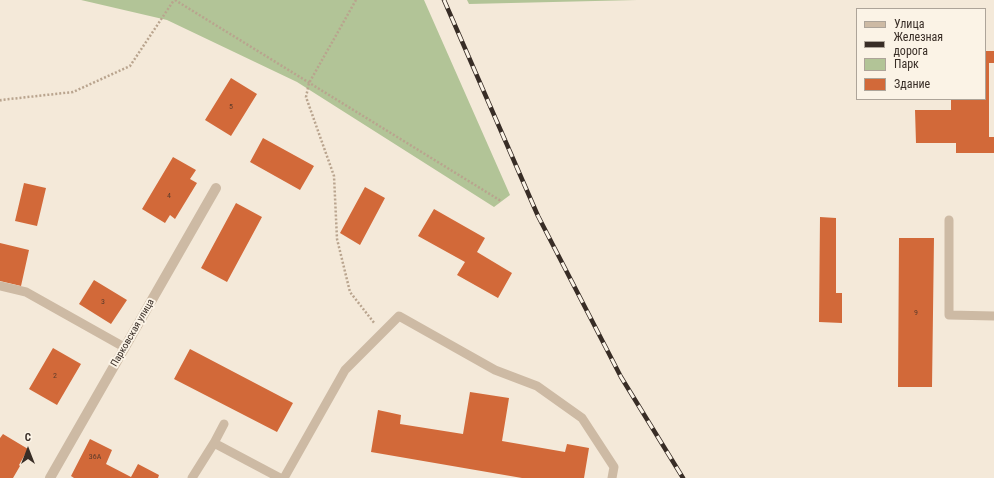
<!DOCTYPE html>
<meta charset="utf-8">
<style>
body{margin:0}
#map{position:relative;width:994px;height:478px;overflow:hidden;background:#f4e9d9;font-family:"Roboto Condensed",sans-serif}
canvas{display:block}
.legend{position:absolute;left:856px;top:8px;width:130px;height:92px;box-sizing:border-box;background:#fbf3e6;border:1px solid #ada499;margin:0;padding:5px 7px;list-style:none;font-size:12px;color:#382d26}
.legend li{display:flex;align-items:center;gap:8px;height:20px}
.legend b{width:20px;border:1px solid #ada499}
.north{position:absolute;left:8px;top:430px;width:40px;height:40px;-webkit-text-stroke:3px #fbf3e6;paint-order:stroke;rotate:0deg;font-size:11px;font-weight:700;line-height:16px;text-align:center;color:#382d26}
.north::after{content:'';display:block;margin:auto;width:14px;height:18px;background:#382d26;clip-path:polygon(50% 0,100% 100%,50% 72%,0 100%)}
</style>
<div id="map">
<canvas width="994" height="478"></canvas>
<ul class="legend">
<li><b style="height:5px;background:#cdbaa4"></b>Улица</li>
<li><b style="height:5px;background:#382d26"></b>Железная дорога</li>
<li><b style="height:11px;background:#b2c497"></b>Парк</li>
<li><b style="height:11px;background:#d26939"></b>Здание</li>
</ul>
<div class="north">С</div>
</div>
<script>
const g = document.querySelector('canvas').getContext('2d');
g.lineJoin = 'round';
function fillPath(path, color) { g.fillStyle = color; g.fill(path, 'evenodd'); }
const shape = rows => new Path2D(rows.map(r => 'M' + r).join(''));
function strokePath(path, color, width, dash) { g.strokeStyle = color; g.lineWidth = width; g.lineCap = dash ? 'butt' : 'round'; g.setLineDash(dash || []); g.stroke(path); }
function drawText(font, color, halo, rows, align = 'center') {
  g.font = font + ' "Roboto Condensed",sans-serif'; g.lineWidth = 4; g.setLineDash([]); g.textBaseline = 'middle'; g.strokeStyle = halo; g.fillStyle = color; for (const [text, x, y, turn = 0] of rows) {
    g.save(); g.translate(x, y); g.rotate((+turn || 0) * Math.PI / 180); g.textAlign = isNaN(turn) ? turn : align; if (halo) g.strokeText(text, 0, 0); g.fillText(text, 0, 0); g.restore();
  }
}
const green = shape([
 [81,0,424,0,510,195,494,207,297,82,167,20],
 [467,0,637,0,469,4]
]);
const building = shape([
 [985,51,994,51,994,63,989,63,989,137,994,137,994,153,956,153,956,143,916,143,915,110,951,110,951,99,985,99],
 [231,78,257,94,231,136,205,120],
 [263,138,314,166,300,190,250,162],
 [173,157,196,170,190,179,197,183,175,219,170,215,165,223,142,209],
 [24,183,46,188,37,226,15,221],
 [365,187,385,198,360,245,340,233],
 [236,203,262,217,227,282,201,268],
 [434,209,485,238,477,252,512,273,498,298,457,275,465,262,418,236],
 [820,217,836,218,836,293,842,293,842,323,819,322],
 [899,238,934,238,932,387,898,387],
 [0,243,29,250,21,286,0,281],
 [94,280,127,300,111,324,79,304],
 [53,348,81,364,57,405,29,389],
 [190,349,293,403,277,432,174,379],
 [470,392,509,398,502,441,565,452,567,444,589,448,584,478,522,478,371,452,378,410,401,415,400,424,463,434],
 [3,434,28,449,19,465,20,466,13,478,0,478,0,438],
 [90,439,112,450,106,464,131,477,138,464,159,475,158,478,74,478,71,476]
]);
const path = shape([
 [175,0,501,201],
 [356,0,309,83,306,97,334,176,337,239,350,292,375,324],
 [0,101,1,100,73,92,130,66,174,0]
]);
const lane = shape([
 [949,220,949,315,994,316],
 [0,286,26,292,124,347],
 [214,443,280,478],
 [192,478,214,443,224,424],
 [284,478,345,370,399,316,495,370,537,386,582,418,614,467,612,478]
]);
const street = shape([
 [50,478,216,188]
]);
const rail = shape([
 [444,0,538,216,621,377,683,478]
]);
const numberNames = [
 ["5",231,107],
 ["4",169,196],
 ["3",103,302],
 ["9",916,313],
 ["2",55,376],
 ["36А",95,457]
];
const streetNames = [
 ["Парковская улица",133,333,-60]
];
fillPath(green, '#b2c497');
fillPath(building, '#d26939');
strokePath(path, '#b9a48e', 2.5, [2, 2]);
strokePath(lane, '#cdbaa4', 9);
strokePath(street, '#cdbaa4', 10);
strokePath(rail, '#382d26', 4.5);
strokePath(rail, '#fbf3e6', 3, [9]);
drawText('8px', '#5e3c2b', null, numberNames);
drawText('10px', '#382d26', '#fbf3e6', streetNames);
</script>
